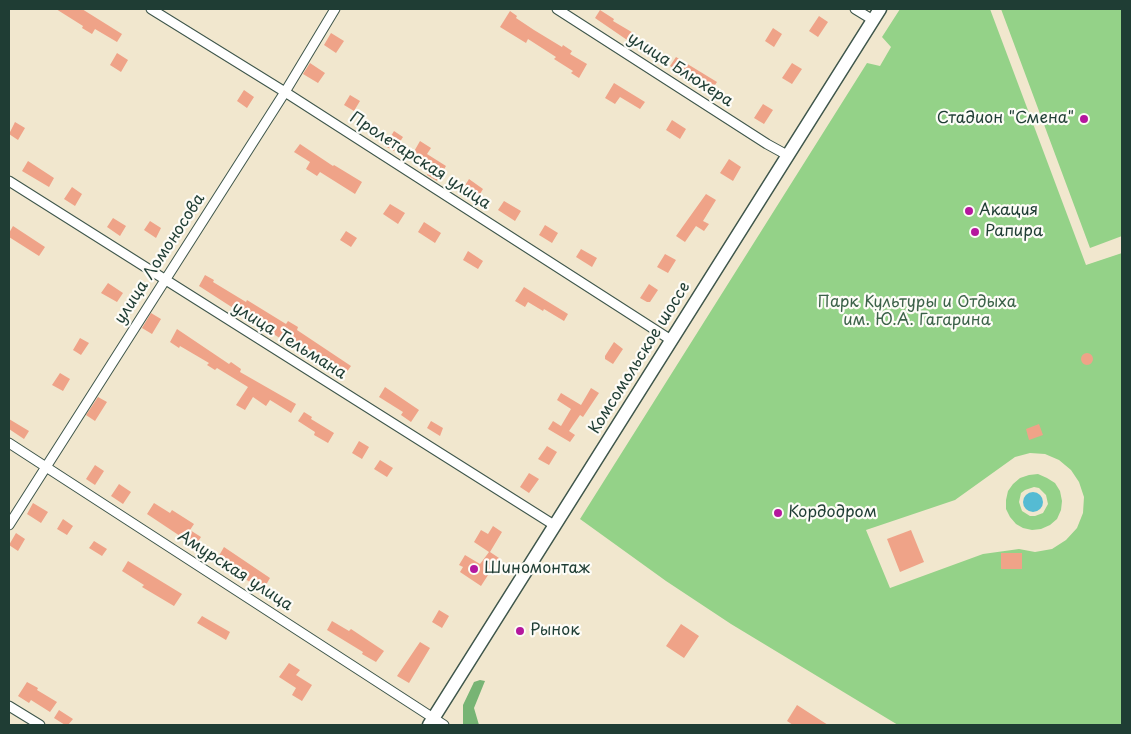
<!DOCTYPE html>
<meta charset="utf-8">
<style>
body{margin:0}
#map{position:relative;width:1131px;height:734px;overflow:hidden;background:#f1e7ce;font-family:"Playpen Sans",sans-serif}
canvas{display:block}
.frame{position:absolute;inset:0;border:10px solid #1f3d34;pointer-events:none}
</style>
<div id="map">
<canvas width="1131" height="734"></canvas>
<div class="frame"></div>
</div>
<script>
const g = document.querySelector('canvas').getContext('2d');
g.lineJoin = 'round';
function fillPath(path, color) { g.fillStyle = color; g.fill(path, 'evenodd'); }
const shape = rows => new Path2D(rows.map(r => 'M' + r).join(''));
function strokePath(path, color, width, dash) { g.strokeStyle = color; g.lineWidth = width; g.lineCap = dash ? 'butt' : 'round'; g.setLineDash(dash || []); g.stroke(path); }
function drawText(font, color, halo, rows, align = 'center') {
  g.font = font + ' "Playpen Sans",sans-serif'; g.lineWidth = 4.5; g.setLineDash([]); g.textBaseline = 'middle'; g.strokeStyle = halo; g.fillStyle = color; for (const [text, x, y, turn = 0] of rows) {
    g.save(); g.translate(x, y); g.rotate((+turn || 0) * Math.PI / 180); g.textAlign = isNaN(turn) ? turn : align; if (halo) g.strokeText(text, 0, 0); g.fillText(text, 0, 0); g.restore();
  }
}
const green = shape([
 [900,9,990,9,1086,265,1122,253,1122,725,898,725,731,624,666,581,580,519,867,63,880,66,891,47,882,37],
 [1030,453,1045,454,1059,460,1071,470,1079,482,1084,497,1083,513,1077,528,1066,540,1052,549,1035,552,1019,549,983,554,890,588,866,530,955,500,1015,457],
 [1001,9,1122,9,1122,236,1090,248],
 [1038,474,1047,478,1055,483,1060,491,1062,501,1061,510,1057,519,1050,525,1041,529,1032,530,1023,528,1016,524,1010,517,1006,509,1006,500,1008,491,1013,484,1020,478,1029,475],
 [1034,487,1039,488,1046,495,1048,504,1043,513,1035,516,1030,516,1022,511,1019,502,1021,493,1025,490]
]);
const forest = shape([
 [480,680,485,681,474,708,479,725,463,725,463,705,474,682]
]);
const water = shape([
 '1023 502a10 10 0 1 1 20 0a10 10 0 1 1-20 0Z'
]);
const building = shape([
 [56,9,82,9,122,34,117,42,95,29,92,34,82,28,83,26],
 [600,10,614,19,613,21,635,34,630,42,595,18],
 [510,11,517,16,516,18,534,30,562,47,563,45,572,51,570,54,587,64,579,78,571,73,573,71,554,59,556,57,528,39,526,43,500,27],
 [819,16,828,22,818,37,809,31],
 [773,28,782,34,774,47,765,41],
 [331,33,344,41,336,53,324,45],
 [117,53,128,60,121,72,110,65],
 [676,57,717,82,711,91,670,66],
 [310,63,325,73,318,83,303,74],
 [792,63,802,69,792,84,782,78],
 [614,83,645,102,640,109,620,97,615,104,605,98],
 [244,90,254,97,247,108,237,101],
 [350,95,360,101,354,111,344,105],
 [763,104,773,110,764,124,754,118],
 [672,120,686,129,680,139,666,130],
 [15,122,25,128,18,140,9,134],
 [394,131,403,137,394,151,385,146],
 [420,141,431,148,427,154,446,166,437,181,427,175,432,167,412,155],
 [300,144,333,166,334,165,362,182,355,194,320,172,317,176,306,169,310,162,294,152],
 [729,159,741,167,733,181,720,173],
 [28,161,54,178,49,187,22,171],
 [469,179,483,189,478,197,464,187],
 [72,187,82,194,75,206,64,199],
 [706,194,716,200,703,221,709,224,704,231,696,226,685,242,676,236],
 [504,201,521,211,515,221,498,210],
 [390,204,405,213,398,224,383,214],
 [113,218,126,226,120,236,107,227],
 [150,221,161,228,156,238,144,230],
 [424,222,441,233,435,243,418,232],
 [545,225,558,233,552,243,539,235],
 [13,226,45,247,39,256,9,237,9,233],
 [346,231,357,238,351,247,340,240],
 [581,249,597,258,592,267,576,257],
 [468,251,483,261,478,269,463,260],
 [665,254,676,260,668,273,657,267],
 [205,275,214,280,213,282,246,302,247,300,286,324,288,321,298,327,297,330,351,366,344,376,325,364,324,365,306,354,306,355,199,286],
 [108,283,123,293,117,302,101,293],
 [649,284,658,290,650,302,647,302,640,298],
 [524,287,568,314,564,321,544,309,543,311,528,302,525,307,515,301],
 [151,313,161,319,152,334,142,328],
 [177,329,229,364,231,362,241,369,240,372,296,404,291,413,270,400,266,406,253,397,245,410,236,405,248,387,217,368,215,370,207,365,209,363,180,346,179,348,170,342],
 [80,338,89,343,81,355,73,350],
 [614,342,623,349,613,364,605,359,605,356],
 '1081 359a6 6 0 1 1 12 0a6 6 0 1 1-12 0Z',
 [60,373,70,379,63,391,52,385],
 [385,387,419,410,411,422,401,415,403,412,379,397],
 [591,388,599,393,583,417,580,415,569,431,575,435,570,442,548,429,553,421,561,426,571,409,557,400,561,393,581,405],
 [98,397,107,402,95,421,86,415],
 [304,412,312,417,311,419,334,433,328,443,314,435,315,432,298,421],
 [9,419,29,431,24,439,9,429],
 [431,421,443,428,440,436,427,428],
 [1039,424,1043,435,1029,440,1026,429],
 [359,441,369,447,362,459,352,453],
 [547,446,557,452,549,465,538,459],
 [380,460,393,468,387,477,374,469],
 [95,465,104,471,95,485,86,479],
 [529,473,539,479,529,493,520,487],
 [119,484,131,492,123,504,111,496],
 [33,503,48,512,41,523,27,514],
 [154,503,170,513,172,510,194,524,190,530,201,537,195,546,147,514],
 [63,519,73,526,67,535,57,529],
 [493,526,502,532,490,552,499,558,481,586,460,572,463,567,459,565,465,555,480,564,489,552,474,542,481,530,488,534],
 [911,530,924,562,900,572,887,539],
 [16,533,25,539,18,551,9,545],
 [94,541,107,549,102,556,89,548],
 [224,547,270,578,263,590,232,571,233,569,217,559],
 [1001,553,1022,553,1022,569,1001,569],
 [128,561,182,594,174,606,142,587,144,585,122,571],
 [439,610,449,616,442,628,432,622],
 [202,616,230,632,226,640,197,623],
 [332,621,349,631,351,629,384,651,376,662,362,654,363,652,327,630],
 [681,624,699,636,684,658,666,646],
 [420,642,430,648,409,683,397,676],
 [289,663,300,670,296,675,312,685,302,701,292,695,296,688,279,677],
 [27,682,38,688,37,690,57,702,50,712,31,700,29,703,18,696],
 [797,705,828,725,793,725,787,721],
 [59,710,73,719,68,725,65,725,54,718]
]);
const minor = shape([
 [151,9,285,92,671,340],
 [557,9,767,144,787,155],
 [855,9,873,20],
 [9,181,554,525],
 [9,443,444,725],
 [9,525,285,92,335,9],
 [9,706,40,725]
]);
const secondary = shape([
 [429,725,880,9]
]);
const markers = [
 [1084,119,5,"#b5179e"],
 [969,211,5,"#b5179e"],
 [975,232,5,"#b5179e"],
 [778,513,5,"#b5179e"],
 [474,569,5,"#b5179e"],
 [520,631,5,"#b5179e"]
];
const streetNames = [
 ["улица Блюхера",680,70,33],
 ["Пролетарская улица",420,161,33],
 ["улица Ломоносова",160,259,-57],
 ["улица Тельмана",289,341,32],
 ["Комсомольское шоссе",640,358,-58],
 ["Амурская улица",235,571,33]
];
const poiNames = [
 ["Стадион \"Смена\"",1074,119,"right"],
 ["Акация",979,211],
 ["Рапира",985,232],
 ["Кордодром",788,513],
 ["Шиномонтаж",484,569],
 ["Рынок",530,631]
];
const parkNames = [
 ["Парк Культуры и Отдыха",917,303],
 ["им. Ю.А. Гагарина",917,321]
];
fillPath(green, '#94d288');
fillPath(forest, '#77b474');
fillPath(water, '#55bbd3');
fillPath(building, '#efa388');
strokePath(minor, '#3e564b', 11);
strokePath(secondary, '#3e564b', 15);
strokePath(minor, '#fff', 9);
strokePath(secondary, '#fff', 12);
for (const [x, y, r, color] of markers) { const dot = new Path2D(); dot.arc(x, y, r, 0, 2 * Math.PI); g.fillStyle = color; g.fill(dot); strokePath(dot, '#fdfcf7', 2); }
drawText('16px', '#1f3d34', '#fdfcf7', streetNames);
drawText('16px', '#1f3d34', '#fdfcf7', poiNames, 'left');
drawText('16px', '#3c6249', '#fdfcf7', parkNames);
</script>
